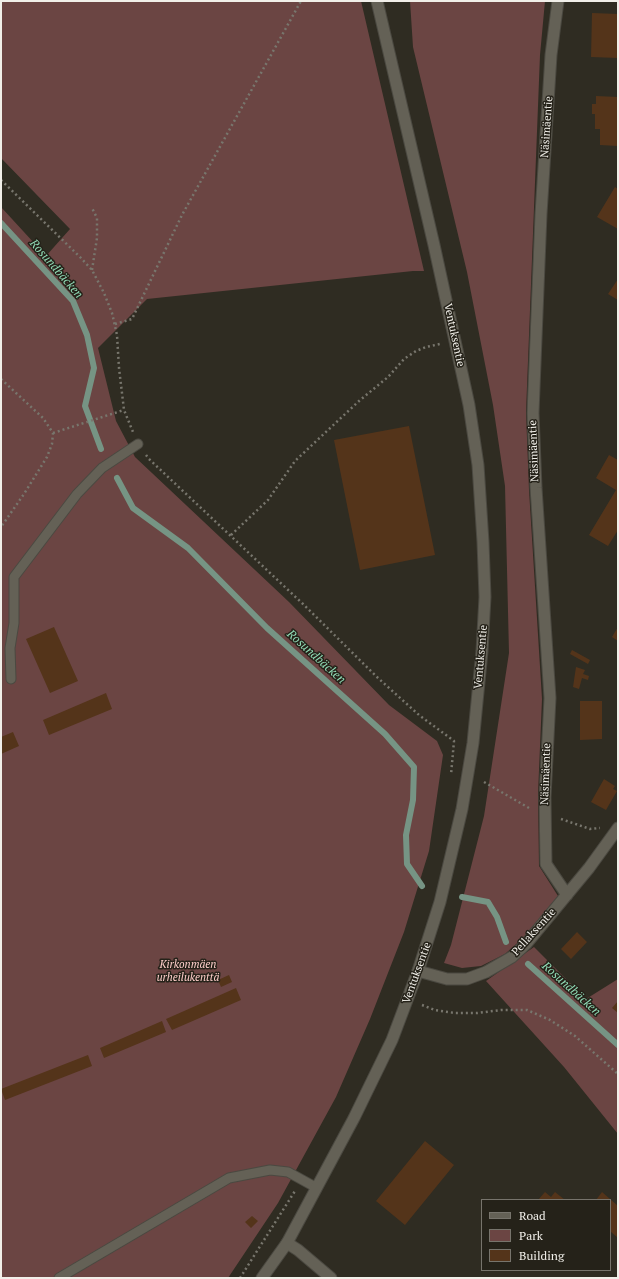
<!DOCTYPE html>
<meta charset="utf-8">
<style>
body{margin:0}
#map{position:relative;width:619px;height:1279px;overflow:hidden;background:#2f2c22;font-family:"PT Serif",serif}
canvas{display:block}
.frame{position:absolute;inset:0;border:2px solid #f1efe9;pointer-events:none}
.legend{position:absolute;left:481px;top:1199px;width:130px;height:72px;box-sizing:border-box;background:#252219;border:1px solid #77746c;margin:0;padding:5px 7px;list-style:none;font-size:12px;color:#f1efe9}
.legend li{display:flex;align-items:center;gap:8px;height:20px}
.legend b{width:20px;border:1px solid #77746c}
</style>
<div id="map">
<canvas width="619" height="1279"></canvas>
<div class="frame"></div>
<ul class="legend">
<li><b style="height:5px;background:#646156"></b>Road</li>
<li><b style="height:11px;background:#6b4543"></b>Park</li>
<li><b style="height:11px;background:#54341a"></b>Building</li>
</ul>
</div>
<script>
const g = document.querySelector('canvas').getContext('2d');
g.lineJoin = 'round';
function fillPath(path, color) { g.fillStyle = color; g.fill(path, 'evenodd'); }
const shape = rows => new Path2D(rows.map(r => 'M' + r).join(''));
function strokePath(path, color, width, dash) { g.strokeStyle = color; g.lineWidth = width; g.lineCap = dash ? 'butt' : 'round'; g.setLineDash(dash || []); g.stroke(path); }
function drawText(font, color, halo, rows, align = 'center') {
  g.font = font + ' "PT Serif",serif'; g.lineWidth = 3; g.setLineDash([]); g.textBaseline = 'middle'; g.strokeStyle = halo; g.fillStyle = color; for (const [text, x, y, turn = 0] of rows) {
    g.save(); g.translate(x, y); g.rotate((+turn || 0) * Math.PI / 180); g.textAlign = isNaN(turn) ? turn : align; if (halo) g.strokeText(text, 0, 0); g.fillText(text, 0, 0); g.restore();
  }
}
const green = shape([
 [1,1,361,1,424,271,413,271,147,299,98,348,116,421,135,457,289,602,389,705,437,741,443,755,429,851,404,932,370,1019,336,1097,278,1203,228,1278,1,1278,1,207,46,256,70,229,1,158],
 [410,1,545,1,540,55,526,412,529,490,542,699,538,794,539,866,558,896,523,938,505,954,481,966,462,968,444,963,451,945,484,816,509,653,505,486,493,405,467,272,413,47],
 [534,947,586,999,618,979,618,1134,564,1067,486,981]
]);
const stream = shape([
 [1,223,73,301,87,335,94,368,85,406,101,449],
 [117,478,133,508,188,548,267,628,385,734,414,767,413,800,406,835,407,864,422,886],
 [462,897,488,902,497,917,506,942],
 [528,964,618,1045]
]);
const building = shape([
 [592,13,618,14,618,58,591,57],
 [596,96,618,97,618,146,600,145,600,129,595,129,595,114,592,114,592,104,596,104],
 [615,187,618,189,618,229,597,217],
 [618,279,618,300,608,294],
 [409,426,435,555,360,570,334,440],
 [609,455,618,460,618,530,608,546,589,535,616,490,596,478],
 [54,627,78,681,50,693,26,639],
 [618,627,618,641,612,637],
 [572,650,590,660,588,664,570,654],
 [576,667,585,670,583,674,589,676,588,680,582,678,579,689,573,687],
 [106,693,112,709,49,735,43,720],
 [580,701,602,701,602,739,580,740],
 [13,732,19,746,1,754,1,737],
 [604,779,615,786,613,789,617,791,606,810,591,802],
 [577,932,587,942,571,959,561,949],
 [229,975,232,982,221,987,218,980],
 [236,988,241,1000,172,1030,166,1019],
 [618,1001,618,1013,612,1008],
 [162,1021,166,1032,104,1058,100,1048],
 [88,1055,92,1066,5,1100,1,1089],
 [425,1141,454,1165,405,1225,376,1201],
 [545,1192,551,1197,555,1192,565,1200,538,1200],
 [602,1192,618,1206,618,1238,610,1231,610,1200,596,1200],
 [252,1216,258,1221,251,1228,245,1222]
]);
const path = shape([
 [1,180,80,257,92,270,104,293,112,313,117,335,119,368,124,410,133,432],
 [92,270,97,238,97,218,92,208],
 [115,324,132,319,182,215,301,1],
 [1,379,43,418,53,433,52,444,47,457,24,494,1,527],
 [53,433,124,410],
 [146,455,149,459,303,604,378,678,419,715,454,741,451,775],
 [231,535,268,500,295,461,359,401,388,377,404,359,416,351,426,347,440,344],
 [484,782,529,808],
 [561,819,590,829,600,828],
 [422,1005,435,1010,455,1013,477,1013,501,1010,527,1010,550,1020,575,1036,618,1074],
 [240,1278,295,1191]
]);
const service = shape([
 [11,679,10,648,14,623,14,577,77,494,102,468,138,444],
 [59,1278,229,1178,270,1170,288,1172,317,1188]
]);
const minor = shape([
 [558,1,551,55,541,214,533,413,536,488,550,698,545,797,546,864,567,895],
 [418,971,447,979,467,979,486,972,512,957,526,944,589,868,618,828],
 [287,1243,298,1250,331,1278]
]);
const secondary = shape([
 [262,1278,287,1243,354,1118,392,1040,418,971,440,902,462,809,473,743,482,651,485,597,483,542,478,465,469,405,434,245,377,1]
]);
const streetNames = [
 ["Näsimäentie",547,127,-86],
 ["Ventuksentie",454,335,78],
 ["Näsimäentie",534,451,-92],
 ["Ventuksentie",481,657,-85],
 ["Näsimäentie",546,774,-88],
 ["Pellaksentie",534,932,-48],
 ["Ventuksentie",417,973,-70]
];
const parkNames = [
 ["Kirkonmäen",188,965],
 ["urheilukenttä",188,978]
];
const waterNames = [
 ["Rosundbäcken",56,269,49],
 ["Rosundbäcken",316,657,42],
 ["Rosundbäcken",571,989,42]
];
fillPath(green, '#6b4543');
strokePath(stream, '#769484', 6);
fillPath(building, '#54341a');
strokePath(service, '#4b4941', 11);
strokePath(minor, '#4b4941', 13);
strokePath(secondary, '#4b4941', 13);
strokePath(path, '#78766d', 2.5, [2, 3]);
strokePath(service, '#646156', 9);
strokePath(minor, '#646156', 11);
strokePath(secondary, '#646156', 11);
drawText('11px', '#f1efe9', '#252219', streetNames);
drawText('italic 11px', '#fececa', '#252219', parkNames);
drawText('italic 12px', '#91dbb6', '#252219', waterNames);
</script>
